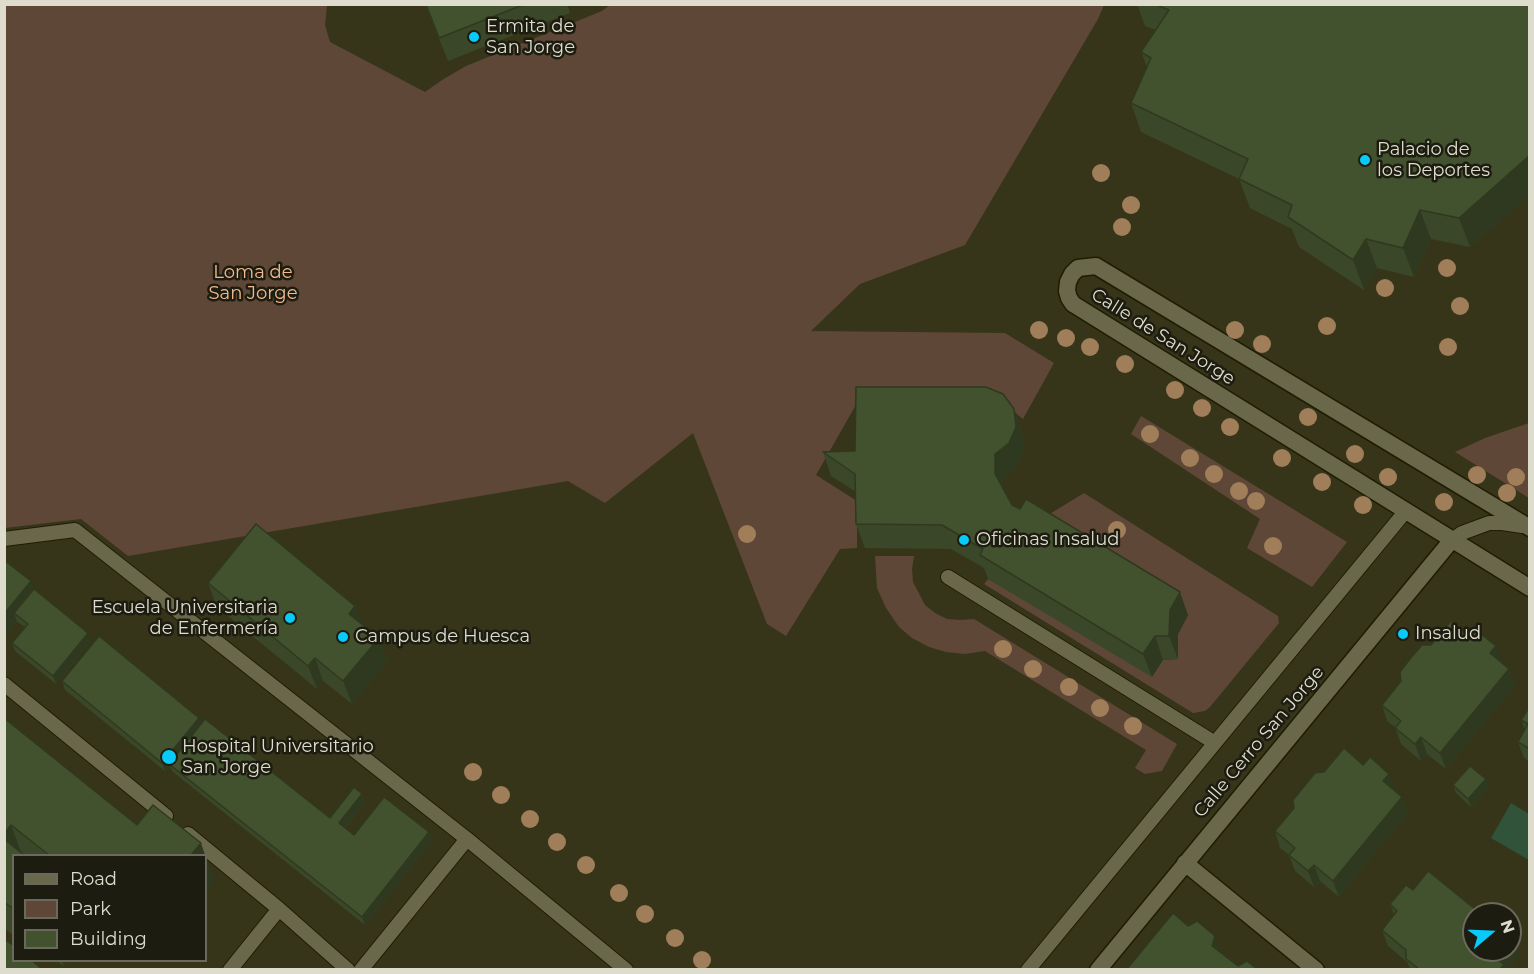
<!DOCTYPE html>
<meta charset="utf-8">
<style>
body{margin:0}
#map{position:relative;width:1534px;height:974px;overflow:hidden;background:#373519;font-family:Montserrat,sans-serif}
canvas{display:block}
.frame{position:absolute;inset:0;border:6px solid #deddcd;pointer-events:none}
.legend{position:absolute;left:12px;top:854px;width:195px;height:108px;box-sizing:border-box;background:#1d1c10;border:2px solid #6a695c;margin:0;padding:8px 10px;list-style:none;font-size:18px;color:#deddcd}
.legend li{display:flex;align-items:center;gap:12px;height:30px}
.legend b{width:30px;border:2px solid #6a695c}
.north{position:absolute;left:1462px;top:902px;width:60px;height:60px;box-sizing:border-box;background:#1d1c10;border:2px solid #6a695c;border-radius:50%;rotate:71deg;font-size:16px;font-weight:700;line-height:24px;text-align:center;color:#deddcd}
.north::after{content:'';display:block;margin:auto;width:21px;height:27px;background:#08cbfa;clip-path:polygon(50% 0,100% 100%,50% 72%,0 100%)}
</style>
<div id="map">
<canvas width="1534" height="974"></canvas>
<div class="frame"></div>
<ul class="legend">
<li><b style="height:8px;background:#6a684b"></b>Road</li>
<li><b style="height:16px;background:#5e4737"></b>Park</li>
<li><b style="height:16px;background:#43522e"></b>Building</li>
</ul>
<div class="north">N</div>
</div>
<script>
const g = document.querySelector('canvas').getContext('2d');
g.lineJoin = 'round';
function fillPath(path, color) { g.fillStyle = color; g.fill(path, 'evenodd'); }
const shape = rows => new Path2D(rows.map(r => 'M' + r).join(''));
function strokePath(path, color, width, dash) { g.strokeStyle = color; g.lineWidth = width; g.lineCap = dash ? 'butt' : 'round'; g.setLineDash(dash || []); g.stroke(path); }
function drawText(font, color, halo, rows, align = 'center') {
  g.font = font + ' Montserrat,sans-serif'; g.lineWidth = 5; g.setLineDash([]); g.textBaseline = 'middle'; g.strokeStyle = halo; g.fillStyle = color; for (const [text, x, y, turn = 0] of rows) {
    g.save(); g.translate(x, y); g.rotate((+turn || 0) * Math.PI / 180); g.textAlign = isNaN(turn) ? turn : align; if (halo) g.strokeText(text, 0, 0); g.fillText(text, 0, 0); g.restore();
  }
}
const green = shape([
 [4,5,327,5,325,25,330,42,425,92,442,80,466,66,602,11,610,5,1104,5,1098,19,965,245,860,284,811,331,1005,333,1054,363,1023,419,1008,407,857,403,816,475,857,501,857,548,840,549,786,636,767,624,693,433,605,503,568,481,128,556,81,519,5,528],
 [1141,416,1347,542,1312,587,1247,548,1260,519,1131,434],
 [1529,423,1529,498,1455,452,1485,438],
 [1084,493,1278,616,1279,623,1210,707,1205,711,1193,713,984,584,988,579,1163,660,1177,659,1178,634,1188,615,1035,523],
 [875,556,914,556,912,569,913,582,925,605,935,613,947,619,960,620,974,619,1177,744,1162,771,1145,774,1135,768,1146,750,985,651,965,654,946,652,929,647,912,638,899,627,886,608,877,588]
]);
const water = shape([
 [1511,803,1529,814,1529,860,1491,838]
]);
const service = shape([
 [4,539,75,530,467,839],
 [1451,541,1462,533,1489,523,1502,523,1522,526],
 [948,577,1215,743],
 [4,684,166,816],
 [188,834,279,909,230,970],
 [279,909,348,970],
 [361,970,467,839,626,970],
 [1028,970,1405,512]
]);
const minor = shape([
 [1530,528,1096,266,1078,268,1072,274,1068,282,1067,291,1069,298,1073,304,1530,588],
 [1185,863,1316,970],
 [1098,970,1451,541]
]);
const trees = [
 [1101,173],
 [1131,205],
 [1122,227],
 [1447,268],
 [1385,288],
 [1460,306],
 [1327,326],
 [1039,330],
 [1235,330],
 [1066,338],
 [1262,344],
 [1090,347],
 [1448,347],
 [1125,364],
 [1175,390],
 [1202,408],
 [1308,417],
 [1230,427],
 [1150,434],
 [1355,454],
 [1190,458],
 [1282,458],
 [1214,474],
 [1477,475],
 [1388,477],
 [1516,477],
 [1322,482],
 [1239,491],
 [1507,493],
 [1256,501],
 [1444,502],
 [1363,505],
 [1117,530],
 [747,534],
 [1273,546],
 [1003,649],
 [1033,669],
 [1069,687],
 [1100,708],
 [1133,726],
 [473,772],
 [501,795],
 [530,819],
 [557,842],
 [586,865],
 [619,893],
 [645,914],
 [675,938],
 [702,960]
];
const wall = shape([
 [425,4,567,4,570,13,448,61],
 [1137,4,1530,4,1530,194,1470,247,1431,239,1414,277,1377,268,1364,290,1299,247,1292,229,1250,208,1239,179,1141,132,1131,103,1147,67,1141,52,1156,30,1145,26],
 [1014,409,1022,432,1024,450,1017,467,1003,478,1003,489,1012,505,1188,615,1178,634,1178,659,1163,660,1152,677,988,579,984,568,951,549,865,548,856,524,856,492,831,476,823,452,855,451],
 [4,560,34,589,91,641,56,684,15,651,12,643,25,627,17,622,4,638],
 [208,583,355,606,362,624,379,638,387,661,352,704,323,681,317,689,217,607],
 [1431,645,1502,662,1501,663,1509,669,1515,686,1446,769,1427,754,1421,761,1401,744,1395,727,1387,721,1382,705],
 [62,681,201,724,330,818,362,794,365,802,345,828,354,835,429,832,432,841,365,925,173,772,170,766,165,771,65,690],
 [1530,706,1530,762,1524,758,1518,742,1525,730,1521,720],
 [4,718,137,825,205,855,14,855,14,936,4,928],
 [1363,765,1395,790,1408,813,1339,897,1320,881,1314,887,1295,871,1289,855,1280,848,1275,831,1324,772],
 [1453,785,1489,788,1471,807,1456,793],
 [1413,890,1519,956,1508,969,1410,969,1407,962,1388,946,1382,930,1394,915,1390,904],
 [55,960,68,960,64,966]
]);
const shadedWall = shape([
 [1530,155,1530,194,1470,247,1459,218],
 [1420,210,1431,239,1414,277,1403,248],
 [1366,239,1377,268,1364,290,1353,260],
 [1014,409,1022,432,1024,450,1017,467,1003,478,1003,497,995,474,995,454],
 [31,581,37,597,14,613,17,622,4,638,4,614],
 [1180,592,1188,615,1178,634,1178,659,1169,636,1170,610],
 [355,606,364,629,349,614],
 [88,633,91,641,56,684,53,676],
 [1155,636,1163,660,1152,677,1143,654],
 [379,638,387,661,352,704,343,681],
 [1496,646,1502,662,1496,670,1490,653],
 [315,658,323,681,317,689,308,666],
 [1509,669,1515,686,1446,769,1440,753],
 [199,718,202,727,169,764,170,766,165,771,162,763],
 [1421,737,1427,754,1421,761,1415,744],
 [1389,774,1395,790,1389,797,1383,781],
 [1486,779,1489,788,1471,807,1468,799],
 [362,794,365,802,342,831,339,823],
 [1402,797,1408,813,1339,897,1333,881],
 [11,825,22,855,4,844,4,834],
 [429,832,432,841,365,925,362,917],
 [201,843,205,855,191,855],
 [206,857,214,881,206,892],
 [1314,865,1320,881,1314,887,1308,871],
 [1215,936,1223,959,1212,946],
 [1513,940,1519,956,1508,969,1500,969,1497,959,1505,950,1510,950,1510,944],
 [62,960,68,960,64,966]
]);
const building = shape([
 [426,4,525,4,439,38,426,4],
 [1154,4,1530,4,1530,155,1459,218,1420,210,1403,248,1366,239,1353,260,1288,217,1292,205,1239,179,1248,159,1131,103,1151,58,1141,52,1169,10,1154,4],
 [856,387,986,387,1003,394,1014,409,1016,427,1009,443,995,454,995,474,1012,505,1020,509,1026,499,1180,592,1170,610,1169,636,1155,636,1143,654,980,555,983,549,942,525,856,524,855,474,823,452,855,451,856,387],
 [256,524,355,606,349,614,379,638,343,681,315,658,308,666,208,583,256,524],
 [4,560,31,581,4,614,4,560],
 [34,589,88,633,53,676,12,643,28,624,14,613,34,589],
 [1451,621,1471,637,1476,630,1496,646,1490,653,1509,669,1440,753,1421,737,1415,744,1395,728,1401,721,1382,705,1401,681,1400,672,1410,659,1422,645,1431,645,1451,621],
 [99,636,199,718,162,763,62,681,99,636],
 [1530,706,1530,749,1518,742,1528,724,1521,720,1530,706],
 [4,718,137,825,153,805,201,843,191,855,49,855,11,825,4,834,4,718],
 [205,719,330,818,354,787,362,794,339,823,354,835,384,797,429,832,362,917,169,764,205,719],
 [1344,748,1363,765,1370,757,1389,774,1383,781,1402,797,1333,881,1314,865,1308,871,1289,855,1295,848,1275,831,1294,808,1293,800,1315,773,1324,772,1344,748],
 [1470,766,1486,779,1468,799,1453,785,1470,766],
 [4,839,24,855,14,855,14,909,4,902,4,839],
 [1428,871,1481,914,1474,914,1474,950,1505,950,1497,959,1504,965,1500,969,1419,969,1406,959,1406,950,1382,930,1397,911,1390,904,1406,885,1413,890,1428,871],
 [1173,913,1188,926,1197,921,1215,936,1212,946,1238,966,1247,961,1257,969,1127,969,1173,913],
 [4,939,14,946,14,960,31,960,42,969,4,969,4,939]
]);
const markers = [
 [474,37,6,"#08cbfa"],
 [1365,160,6,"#08cbfa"],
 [964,540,6,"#08cbfa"],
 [290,618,6,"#08cbfa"],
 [1403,634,6,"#08cbfa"],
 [343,637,6,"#08cbfa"],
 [169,757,8,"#08cbfa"]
];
const poiNames = [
 ["Ermita de",486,27],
 ["San Jorge",486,48],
 ["Palacio de",1377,150],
 ["los Deportes",1377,171],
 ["Oficinas Insalud",976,540],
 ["Escuela Universitaria",278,608,"right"],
 ["de Enfermería",278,629,"right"],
 ["Insalud",1415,634],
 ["Campus de Huesca",355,637],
 ["Hospital Universitario",182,747],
 ["San Jorge",182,768]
];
const parkNames = [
 ["Loma de",253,273],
 ["San Jorge",253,294]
];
const streetNames = [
 ["Calle de San Jorge",1163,337,32],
 ["Calle Cerro San Jorge",1259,742,-50]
];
fillPath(green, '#5e4737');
fillPath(water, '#30533a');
strokePath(service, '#1f1c02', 16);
strokePath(minor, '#1f1c02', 19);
strokePath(service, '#6a684b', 14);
strokePath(minor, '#6a684b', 16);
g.fillStyle = '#9f7e59';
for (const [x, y] of trees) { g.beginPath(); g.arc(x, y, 9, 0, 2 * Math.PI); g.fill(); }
fillPath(wall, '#3a4728');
fillPath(shadedWall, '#2f3920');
fillPath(building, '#43522e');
strokePath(building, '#2f3920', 1.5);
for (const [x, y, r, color] of markers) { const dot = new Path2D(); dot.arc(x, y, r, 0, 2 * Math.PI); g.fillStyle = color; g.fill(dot); strokePath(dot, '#1d1c10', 2); }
drawText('18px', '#deddcd', '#1d1c10', poiNames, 'left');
drawText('18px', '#f4b98e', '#1d1c10', parkNames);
drawText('18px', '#deddcd', '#1d1c10', streetNames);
</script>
